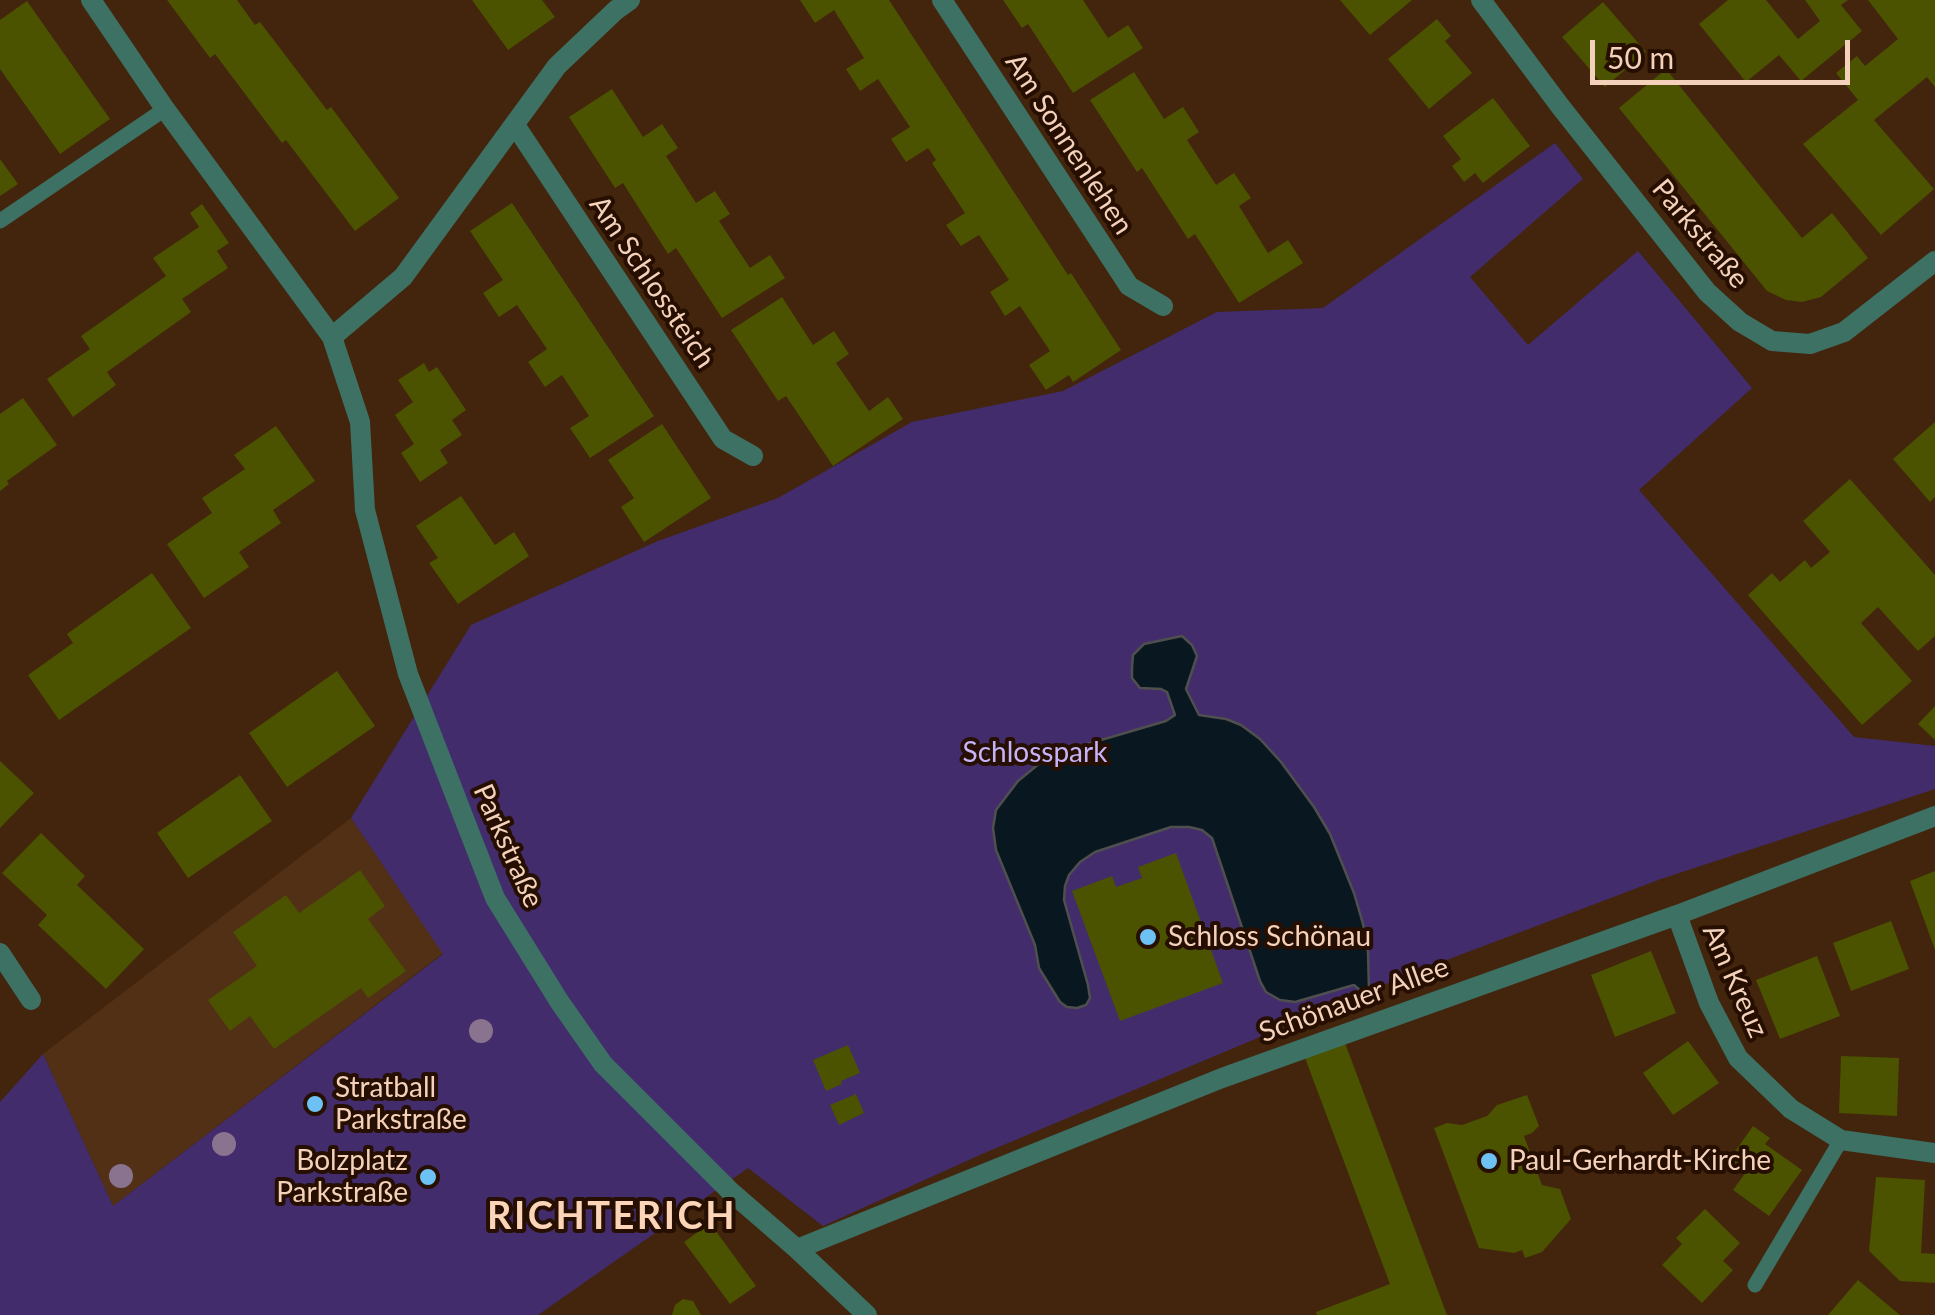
<!DOCTYPE html>
<meta charset="utf-8">
<style>
body{margin:0}
#map{position:relative;width:1935px;height:1315px;overflow:hidden;background:#43250d;font-family:Lato,sans-serif}
canvas{display:block}
.scale{position:absolute;left:1590px;top:40px;width:260px;height:45px;box-sizing:border-box;border:5px solid #f3d1bb;border-top:0;padding-left:12px;font-size:30px;line-height:35px;white-space:nowrap;color:#f3d1bb;-webkit-text-stroke:8px #260f00;paint-order:stroke}
</style>
<div id="map">
<canvas width="1935" height="1315"></canvas>
<div class="scale">50 m</div>
</div>
<script>
const g = document.querySelector('canvas').getContext('2d');
g.lineJoin = 'round';
function fillPath(path, color) { g.fillStyle = color; g.fill(path, 'evenodd'); }
const shape = rows => new Path2D(rows.map(r => 'M' + r).join(''));
function strokePath(path, color, width, dash) { g.strokeStyle = color; g.lineWidth = width; g.lineCap = dash ? 'butt' : 'round'; g.setLineDash(dash || []); g.stroke(path); }
function drawText(font, color, halo, rows, align = 'center') {
  g.font = font + ' Lato,sans-serif'; g.lineWidth = 8; g.setLineDash([]); g.textBaseline = 'middle'; g.strokeStyle = halo; g.fillStyle = color; for (const [text, x, y, turn = 0] of rows) {
    g.save(); g.translate(x, y); g.rotate((+turn || 0) * Math.PI / 180); g.textAlign = isNaN(turn) ? turn : align; if (halo) g.strokeText(text, 0, 0); g.fillText(text, 0, 0); g.restore();
  }
}
const built = shape([
 [351,818,443,953,113,1206,43,1054]
]);
const green = shape([
 [1555,143,1583,179,1470,277,1528,345,1638,251,1752,388,1639,490,1854,737,1935,746,1935,789,1661,879,1412,973,982,1154,823,1226,748,1168,538,1315,0,1315,0,1102,43,1054,113,1206,443,954,351,818,471,625,658,541,778,498,912,422,1063,391,1217,312,1323,308]
]);
const water = shape([
 [1182,636,1192,645,1197,656,1186,689,1199,715,1226,719,1241,725,1260,739,1281,762,1314,807,1330,834,1354,893,1363,924,1368,952,1369,990,1362,992,1354,985,1295,1002,1280,1000,1266,992,1260,981,1212,838,1202,830,1189,827,1171,827,1095,852,1080,862,1069,875,1065,886,1064,900,1088,985,1090,998,1086,1005,1077,1008,1067,1007,1060,1002,1039,968,1035,945,996,850,993,828,996,810,1018,781,1040,763,1060,752,1166,721,1175,715,1167,692,1161,689,1140,688,1132,678,1132,668,1133,655,1144,644,1182,636]
]);
const building = shape([
 [167,0,237,0,255,25,260,22,327,110,331,107,399,198,355,231,286,140,282,143,215,54,210,58],
 [472,0,542,0,555,17,508,50],
 [800,0,889,0,1068,275,1071,273,1121,350,1073,382,1069,375,1046,390,1029,365,1050,351,1020,306,1005,316,990,292,1009,280,979,235,961,246,946,225,965,213,932,163,936,160,928,148,906,162,891,139,910,127,878,79,860,91,846,69,864,58,834,10,815,23],
 [1003,0,1083,0,1108,38,1128,25,1143,48,1073,93,1028,24,1022,28],
 [1340,0,1412,0,1370,35],
 [1728,0,1766,0,1798,39,1820,21,1805,0,1848,0,1841,5,1862,31,1801,81,1779,55,1746,82,1699,24],
 [1868,0,1935,0,1935,87,1927,77,1874,120,1934,189,1881,235,1803,144,1858,100,1836,73,1857,56,1865,66,1898,39],
 [27,1,110,119,60,154,0,69,0,20],
 [1603,2,1646,52,1605,87,1562,37],
 [1437,19,1451,36,1445,41,1472,73,1429,109,1388,59],
 [1666,69,1802,238,1832,213,1868,258,1821,297,1802,302,1786,300,1767,291,1619,108],
 [1134,72,1164,119,1183,107,1199,132,1187,140,1216,185,1234,173,1251,198,1239,206,1268,253,1288,240,1303,263,1239,303,1195,234,1188,239,1142,168,1137,172,1090,100],
 [612,89,643,137,662,124,678,148,666,156,696,203,715,191,730,214,719,221,750,268,770,255,785,278,722,318,676,248,668,254,623,183,615,188,569,117],
 [1493,98,1530,146,1483,183,1475,173,1464,182,1452,166,1461,159,1443,136],
 [0,159,18,184,0,196],
 [512,203,654,416,590,458,570,428,589,416,562,375,545,387,528,362,547,349,517,305,499,317,483,293,503,280,470,231],
 [202,204,229,243,217,251,228,268,182,299,191,312,107,372,116,385,73,417,47,379,90,349,81,336,166,276,153,258,199,227,190,213],
 [782,297,813,345,834,331,849,354,836,363,869,411,888,397,903,419,833,466,786,396,778,401,731,330],
 [424,363,429,372,437,367,466,410,452,420,462,435,440,450,448,463,420,482,401,453,414,444,395,415,413,402,398,380],
 [23,398,57,445,7,481,9,484,0,491,0,414],
 [1935,422,1935,497,1930,502,1893,459],
 [662,424,711,498,644,542,621,507,634,498,608,460],
 [276,426,315,481,273,510,281,523,239,552,249,567,204,598,167,544,212,513,202,498,245,469,234,455],
 [1850,479,1935,575,1935,636,1918,651,1878,607,1861,623,1912,681,1862,725,1748,595,1772,573,1780,582,1805,560,1811,568,1830,552,1803,521],
 [461,496,495,545,514,532,529,556,458,604,429,563,438,558,416,526],
 [152,573,191,628,59,720,28,675,73,643,67,634],
 [337,671,375,726,287,787,249,733],
 [1935,706,1935,740,1918,724],
 [0,761,34,793,0,828],
 [240,775,272,821,188,878,157,833],
 [41,833,85,876,77,885,144,949,106,989,38,925,47,915,2,873],
 [1176,853,1223,983,1120,1021,1072,891,1112,876,1116,887,1142,878,1138,867],
 [360,870,385,906,368,919,406,971,368,998,361,988,274,1049,250,1016,230,1031,208,1000,257,966,233,932,286,895,299,913],
 [1935,871,1935,950,1910,881],
 [1891,921,1909,969,1851,991,1833,943],
 [1651,951,1676,1013,1615,1037,1591,975],
 [1817,956,1840,1016,1780,1039,1756,980],
 [1688,1041,1719,1083,1673,1115,1643,1073],
 [1345,1043,1447,1315,1317,1315,1316,1312,1390,1284,1305,1058],
 [848,1045,860,1073,841,1081,842,1084,826,1091,813,1060],
 [1841,1056,1899,1058,1897,1116,1839,1113],
 [856,1094,864,1113,839,1125,830,1105],
 [1527,1095,1539,1126,1532,1133,1524,1136,1542,1185,1560,1189,1571,1219,1542,1252,1525,1258,1522,1250,1514,1253,1479,1248,1434,1128,1447,1123,1462,1125,1487,1116,1497,1105],
 [1753,1126,1770,1138,1765,1144,1802,1170,1769,1216,1733,1190,1746,1172,1729,1160],
 [1876,1177,1925,1180,1921,1253,1935,1254,1935,1283,1900,1281,1869,1251],
 [1705,1209,1740,1243,1723,1261,1733,1270,1702,1303,1662,1265,1682,1244,1676,1238],
 [710,1223,756,1286,730,1304,684,1242],
 [1858,1280,1900,1315,1828,1315],
 [683,1299,693,1301,701,1315,672,1315,675,1305]
]);
const service = shape([
 [0,221,165,109],
 [1755,1285,1841,1140]
]);
const minor = shape([
 [91,0,165,109,332,337,360,422,365,510,408,674,495,898,559,1001,603,1064,730,1191,797,1249,867,1315],
 [942,0,1129,286,1163,306],
 [1481,0,1560,106,1707,292,1740,322,1772,341,1810,344,1844,332,1935,261],
 [515,125,723,439,753,456],
 [332,337,403,277,557,66,616,10,630,0],
 [1677,915,1709,1003,1738,1058,1791,1109,1841,1140,1935,1153],
 [0,953,31,1000],
 [797,1249,1222,1078,1677,915,1935,816]
]);
const trees = [
 [481,1031],
 [224,1144],
 [121,1176]
];
const markers = [
 [1148,937,10,"#6ec2f3"],
 [315,1104,10,"#6ec2f3"],
 [1489,1161,10,"#6ec2f3"],
 [428,1177,10,"#6ec2f3"]
];
const streetNames = [
 ["Am Sonnenlehen",1069,144,57],
 ["Parkstraße",1700,234,50],
 ["Am Schlossteich",652,282,56],
 ["Parkstraße",508,846,66],
 ["Am Kreuz",1735,981,66],
 ["Schönauer Allee",1354,1000,-20]
];
const parkNames = [
 ["Schlosspark",1035,753]
];
const poiNames = [
 ["Schloss Schönau",1168,937],
 ["Stratball",335,1088],
 ["Parkstraße",335,1120],
 ["Bolzplatz",408,1161,"right"],
 ["Parkstraße",408,1193,"right"],
 ["Paul-Gerhardt-Kirche",1509,1161]
];
const districtNames = [
 ["RICHTERICH",612,1217]
];
fillPath(built, '#523015');
fillPath(green, '#422c6c');
fillPath(water, '#091720');
strokePath(water, '#4f4f4e', 2.5);
fillPath(building, '#4b5200');
strokePath(service, '#3c7164', 15);
strokePath(minor, '#3c7164', 20);
g.fillStyle = '#8a738f';
for (const [x, y] of trees) { g.beginPath(); g.arc(x, y, 12, 0, 2 * Math.PI); g.fill(); }
for (const [x, y, r, color] of markers) { const dot = new Path2D(); dot.arc(x, y, r, 0, 2 * Math.PI); g.fillStyle = color; g.fill(dot); strokePath(dot, '#260f00', 4); }
drawText('28px', '#f3d1bb', '#260f00', streetNames);
drawText('28px', '#c5b3f9', '#260f00', parkNames);
drawText('28px', '#f3d1bb', '#260f00', poiNames, 'left');
g.letterSpacing = '2.5px';
drawText('bold 38px', '#fcd4b8', '#260f00', districtNames);
g.letterSpacing = '0px';
</script>
